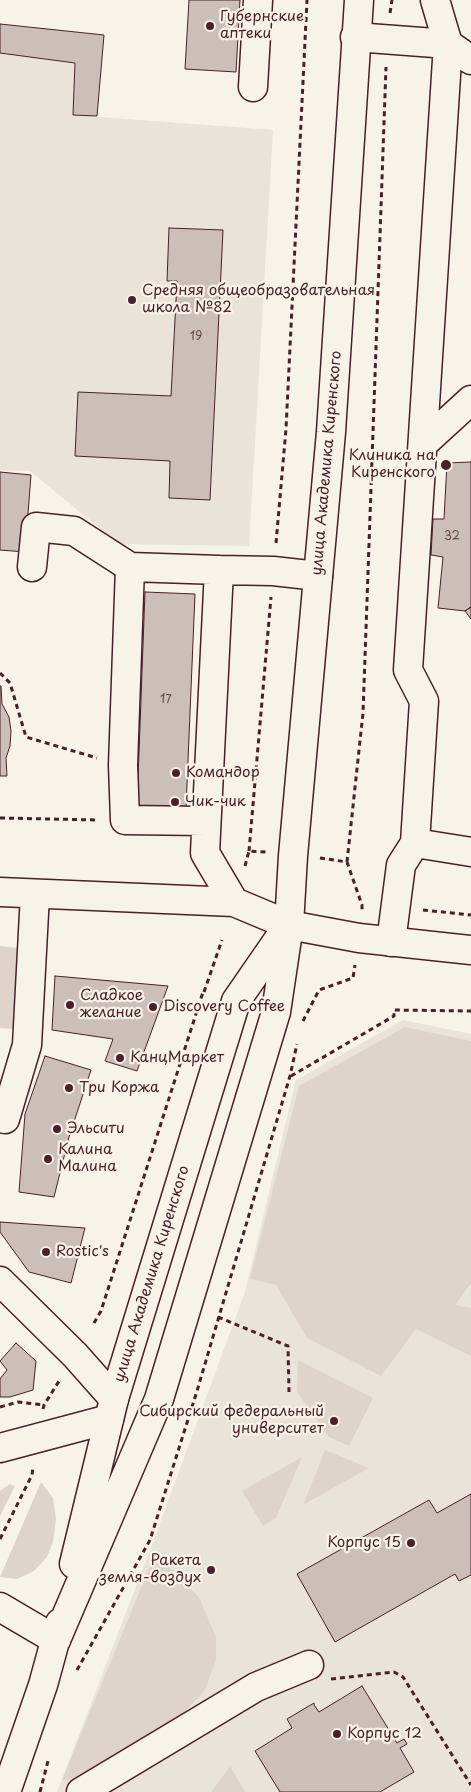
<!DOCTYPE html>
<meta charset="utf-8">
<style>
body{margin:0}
canvas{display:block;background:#f7f3e8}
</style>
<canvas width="471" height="1792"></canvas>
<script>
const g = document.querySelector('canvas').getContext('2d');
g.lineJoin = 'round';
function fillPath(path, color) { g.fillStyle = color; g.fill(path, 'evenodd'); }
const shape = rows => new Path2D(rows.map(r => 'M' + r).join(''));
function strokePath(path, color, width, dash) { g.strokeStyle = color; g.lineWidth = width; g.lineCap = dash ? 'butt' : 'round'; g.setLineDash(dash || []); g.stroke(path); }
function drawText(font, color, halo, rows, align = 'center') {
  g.font = font + ' "Playpen Sans",sans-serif'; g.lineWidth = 4.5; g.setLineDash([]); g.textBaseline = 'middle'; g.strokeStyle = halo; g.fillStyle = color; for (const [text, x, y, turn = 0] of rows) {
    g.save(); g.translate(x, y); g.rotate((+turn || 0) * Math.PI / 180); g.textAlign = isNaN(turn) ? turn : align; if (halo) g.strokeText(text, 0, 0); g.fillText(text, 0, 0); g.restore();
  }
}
const built = shape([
 [0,53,75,63,73,115,273,130,249,546,119,544,30,471,0,470],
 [403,1020,471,1034,471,1792,57,1792,150,1550,245,1292,296,1080]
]);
const green = shape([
 [0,946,20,948,16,1029,0,1028],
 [405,1027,471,1041,471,1283,455,1305,471,1308,471,1356,416,1329,381,1376,307,1338,276,1285,250,1279,299,1086],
 [298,1360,373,1398,349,1446,329,1437,297,1392],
 [325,1450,369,1468,303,1505],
 [302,1457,276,1518,263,1526,242,1491],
 [41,1482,53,1498,56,1519,53,1542,47,1557,34,1571,17,1579,0,1577],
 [10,1484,15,1486,0,1516,0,1491],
 [155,1554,199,1597,216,1637,216,1660,205,1690,179,1718,74,1779,62,1780],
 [230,1766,245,1792,211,1792,230,1767]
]);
const building = shape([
 [189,0,240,0,236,72,185,69,189,0],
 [0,24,104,35,97,116,73,115,75,63,0,53,0,24],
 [169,228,223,230,210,500,169,498,170,461,75,456,78,392,171,396,177,281,167,281,169,228],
 [471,462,471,607,465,611,438,608,443,557,431,555,433,519,444,519,447,463,471,462],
 [0,472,31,475,25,552,0,550,0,472],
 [145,592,195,594,186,808,137,806,145,592],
 [471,607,471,619,465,611,471,607],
 [0,686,1,686,2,704,9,717,11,731,10,746,6,758,7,776,0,776,0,686],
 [55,976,168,986,137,1071,105,1061,113,1039,52,1030,55,976],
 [45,1056,91,1070,69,1137,54,1197,19,1192,25,1114,45,1056],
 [0,1222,85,1228,71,1283,29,1272,0,1232,0,1222],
 [16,1343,36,1361,33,1390,10,1397,0,1397,0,1379,7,1370,0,1361,16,1343],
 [471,1494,471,1575,459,1581,455,1574,335,1642,297,1574,429,1500,437,1513,471,1494],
 [362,1686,397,1743,404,1739,407,1744,400,1748,414,1772,380,1792,280,1792,255,1751,292,1728,287,1719,314,1703,314,1705,319,1712,362,1686]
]);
const path = shape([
 [390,13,392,0],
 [276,543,286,429,307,0],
 [0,673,10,683,26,737,97,758],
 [0,818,99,820],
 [249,851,271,597],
 [320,858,347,862,362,905,362,912],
 [347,862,363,713,386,67],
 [245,866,249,851,267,852],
 [423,910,471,915],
 [204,992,222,940],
 [303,1021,319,990,353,978,355,965],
 [291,1076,394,1016,394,1010,471,1011],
 [218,1317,288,1346,289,1392],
 [94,1323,101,1311,203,992],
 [0,1407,18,1402,44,1405],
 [43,1409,44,1405,61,1378],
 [0,1539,32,1475,33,1467],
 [77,1670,150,1540,197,1391,290,1076,297,1044],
 [331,1679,394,1672,403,1677,471,1785],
 [40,1792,48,1761]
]);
const minor = shape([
 [435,0,448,44,471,60],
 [355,37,448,44,408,670,424,701,415,843,471,852],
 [253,87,258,0],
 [423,444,471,400],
 [32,567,36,527,74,531,130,567],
 [205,821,125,820,123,765,130,567,219,570],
 [0,892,234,902,289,925],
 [234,902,205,853,219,570,273,571,318,576],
 [391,942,401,865,415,843],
 [5,1119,27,1045,35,894],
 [0,1281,75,1355,114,1399],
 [0,1448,109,1419],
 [0,1607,56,1640],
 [81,1792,256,1687,309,1665]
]);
const major = shape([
 [289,925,359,938,471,950],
 [74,1564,114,1399,236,1001,285,930],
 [56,1640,159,1399,276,1012,289,925,293,856,331,432,359,0],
 [6,1792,43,1685,60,1623]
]);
const markers = [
 [210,26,5,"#4a1f2b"],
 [132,300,5,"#4a1f2b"],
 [446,465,6,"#4a1f2b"],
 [176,773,5,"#4a1f2b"],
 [175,802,5,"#4a1f2b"],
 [70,1005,5,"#4a1f2b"],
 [153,1007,5,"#4a1f2b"],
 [120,1058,5,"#4a1f2b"],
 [69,1088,5,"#4a1f2b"],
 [57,1129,5,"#4a1f2b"],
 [48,1159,5,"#4a1f2b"],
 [46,1252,5,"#4a1f2b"],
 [334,1421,5,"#4a1f2b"],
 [411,1543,5,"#4a1f2b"],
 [211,1570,5,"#4a1f2b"],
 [337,1734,5,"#4a1f2b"]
];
const numberNames = [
 ["19",196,337],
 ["32",452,537],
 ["17",166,700]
];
const poiNames = [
 ["Губернские",220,17],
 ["аптеки",220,34],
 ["Средняя общеобразовательная",142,291],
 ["школа №82",142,308],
 ["Клиника на",435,456,"right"],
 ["Киренского",435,473,"right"],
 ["Командор",186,773],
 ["Чик-чик",185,802],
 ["Сладкое",80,996],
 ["желание",80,1013],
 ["Discovery Coffee",163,1007],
 ["КанцМаркет",130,1058],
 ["Три Коржа",79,1088],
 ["Эльсити",67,1129],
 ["Калина",58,1150],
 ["Малина",58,1167],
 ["Rostic's",56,1252],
 ["Сибирский федеральный",324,1412,"right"],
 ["университет",324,1429,"right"],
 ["Корпус 15",401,1543,"right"],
 ["Ракета",201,1561,"right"],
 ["земля-воздух",201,1578,"right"],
 ["Корпус 12",347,1734]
];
const streetNames = [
 ["улица Академика Киренского",327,463,-85],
 ["улица Академика Киренского",152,1274,-73]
];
fillPath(built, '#eae3da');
fillPath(green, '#ded4cc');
fillPath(building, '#ccbfb9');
strokePath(building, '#4a1f2b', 1);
strokePath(minor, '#4a1f2b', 31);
strokePath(major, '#4a1f2b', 31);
strokePath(path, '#4a1f2b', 3, [5, 4]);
strokePath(minor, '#f7f3e8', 28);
strokePath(major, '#f7f3e8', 28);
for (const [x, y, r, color] of markers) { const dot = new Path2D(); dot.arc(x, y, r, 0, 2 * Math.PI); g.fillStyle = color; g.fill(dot); strokePath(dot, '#f7f3e8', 2); }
drawText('12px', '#6a474e', null, numberNames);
drawText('15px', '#4a1f2b', '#f7f3e8', poiNames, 'left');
drawText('15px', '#4a1f2b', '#f7f3e8', streetNames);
</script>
